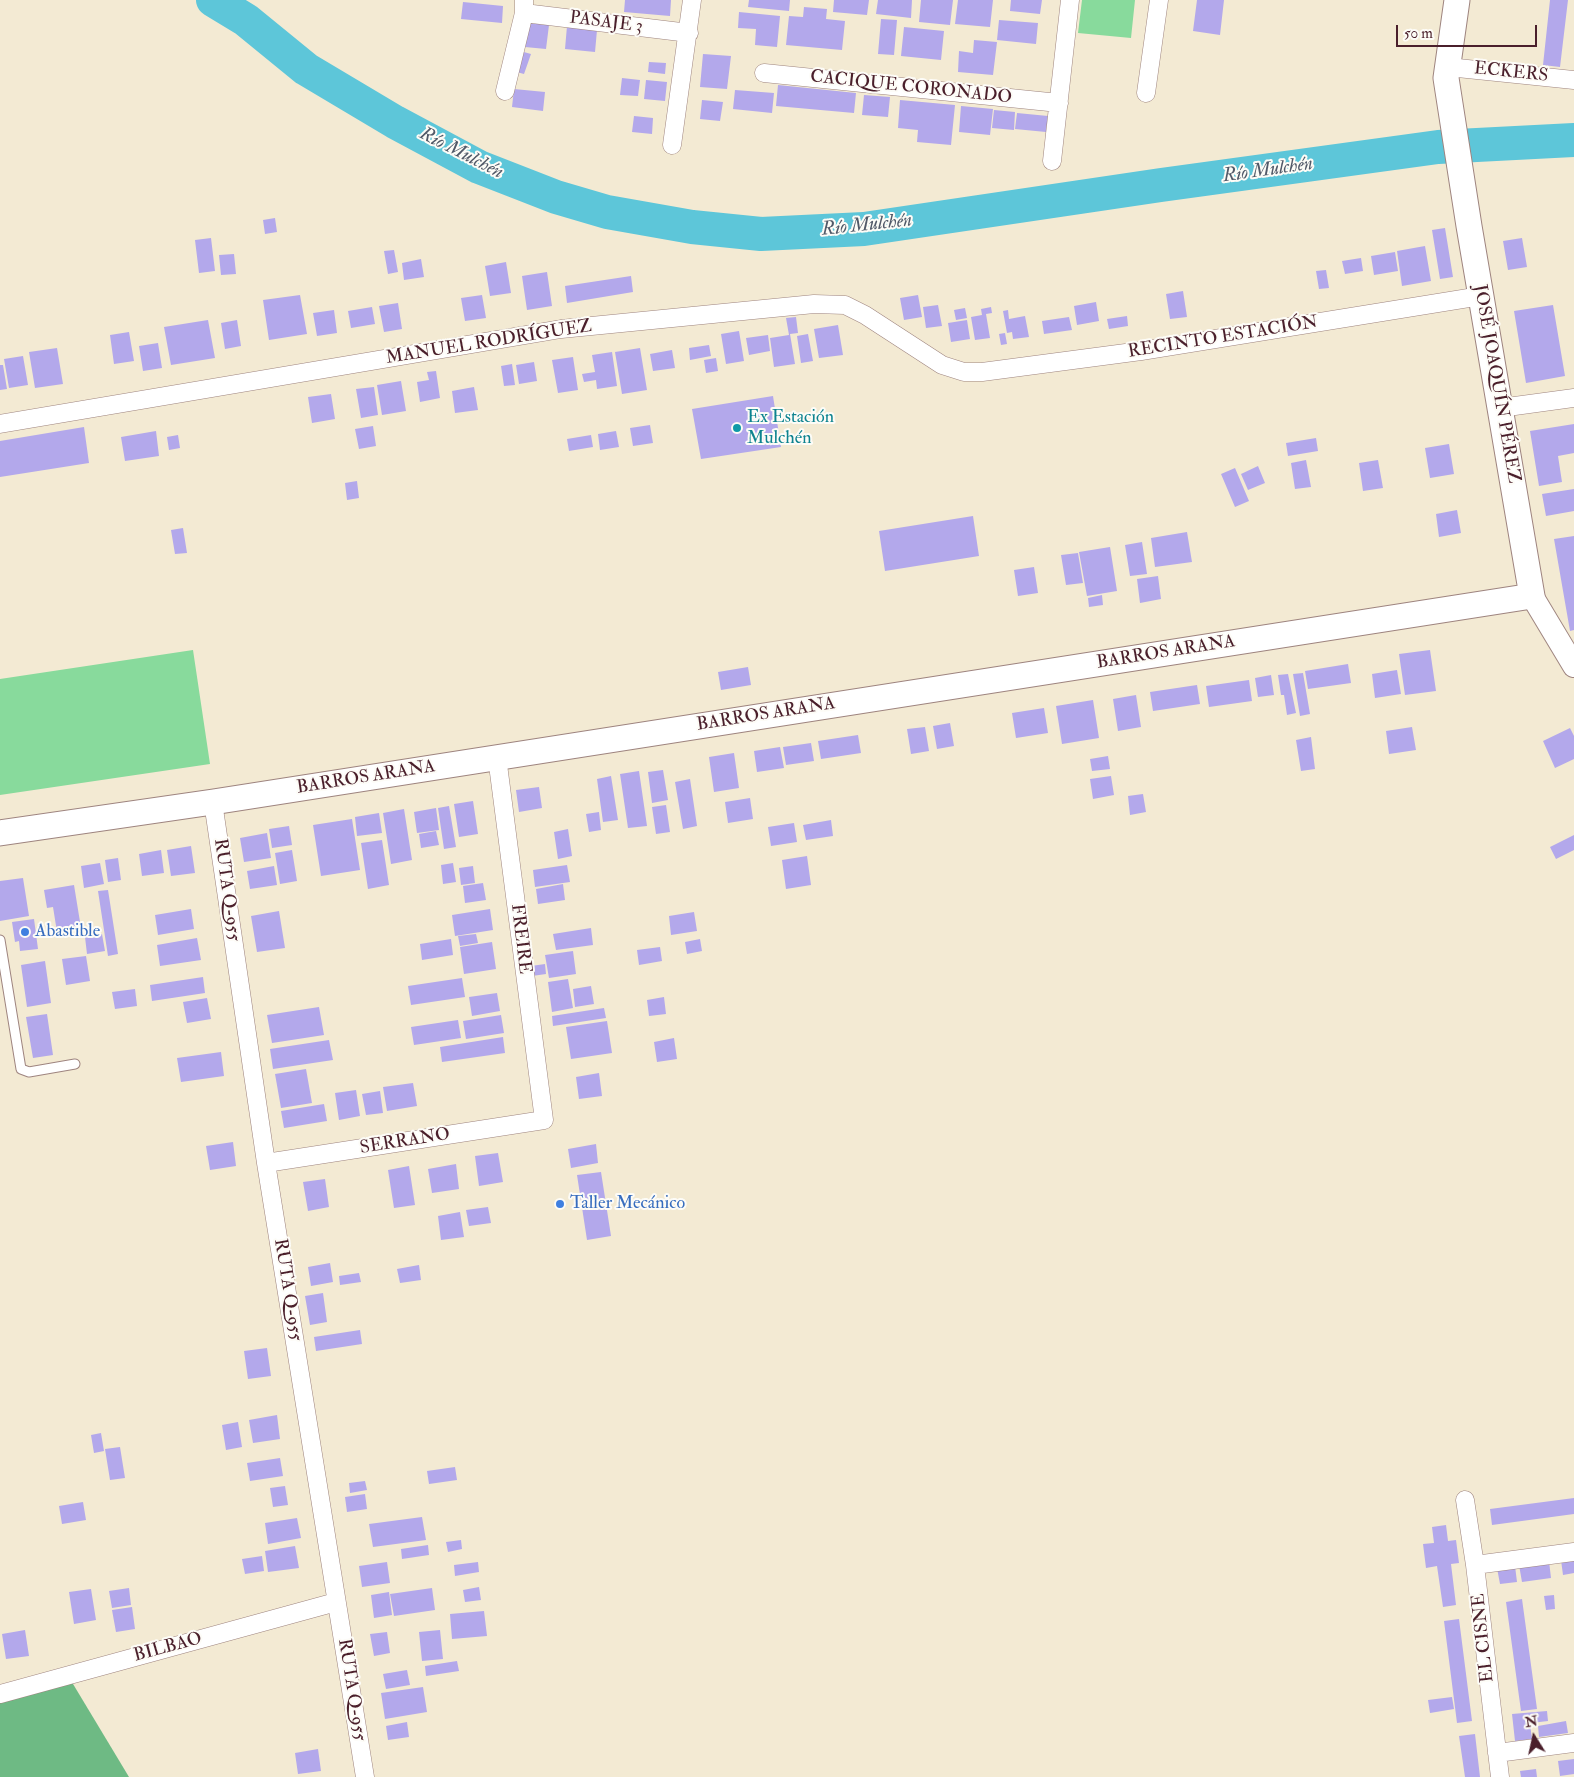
<!DOCTYPE html>
<meta charset="utf-8">
<style>
body{margin:0}
#map{position:relative;width:1574px;height:1777px;overflow:hidden;background:#f3ead3;font-family:"IM FELL Double Pica",serif}
canvas{display:block}
.north{position:absolute;left:1509px;top:1712px;width:50px;height:50px;-webkit-text-stroke:4px #fdfcf7;paint-order:stroke;rotate:350deg;font-size:14px;font-weight:700;line-height:20px;text-align:center;color:#4a1f2b}
.north::after{content:'';display:block;margin:auto;width:18px;height:22px;background:#4a1f2b;clip-path:polygon(50% 0,100% 100%,50% 72%,0 100%)}
.scale{position:absolute;left:1396px;top:25px;width:141px;height:22px;box-sizing:border-box;border:2px solid #4a1f2b;border-top:0;padding-left:6px;font-size:15px;line-height:18px;white-space:nowrap;color:#4a1f2b;-webkit-text-stroke:4px #fdfcf7;paint-order:stroke}
</style>
<div id="map">
<canvas width="1574" height="1777"></canvas>
<div class="north">N</div>
<div class="scale">50 m</div>
</div>
<script>
const g = document.querySelector('canvas').getContext('2d');
g.lineJoin = 'round';
function fillPath(path, color) { g.fillStyle = color; g.fill(path, 'evenodd'); }
const shape = rows => new Path2D(rows.map(r => 'M' + r).join(''));
function strokePath(path, color, width, dash) { g.strokeStyle = color; g.lineWidth = width; g.lineCap = dash ? 'butt' : 'round'; g.setLineDash(dash || []); g.stroke(path); }
function drawText(font, color, halo, rows, align = 'center') {
  g.font = font + ' "IM FELL Double Pica",serif'; g.lineWidth = 4; g.setLineDash([]); g.textBaseline = 'middle'; g.strokeStyle = halo; g.fillStyle = color; for (const [text, x, y, turn = 0] of rows) {
    g.save(); g.translate(x, y); g.rotate((+turn || 0) * Math.PI / 180); g.textAlign = isNaN(turn) ? turn : align; if (halo) g.strokeText(text, 0, 0); g.fillText(text, 0, 0); g.restore();
  }
}
const green = shape([
 [1082,0,1135,0,1131,38,1078,33],
 [193,650,210,764,0,795,0,679]
]);
const forest = shape([
 [67,1674,129,1777,0,1777,0,1701]
]);
const river = shape([
 [213,0,246,20,306,69,395,122,479,167,556,197,607,212,692,227,761,234,864,229,1161,185,1438,147,1574,140]
]);
const building = shape([
 [625,0,671,0,670,16,624,12],
 [749,0,790,0,789,11,748,7],
 [834,0,869,0,867,15,833,12],
 [878,0,912,0,911,18,876,14],
 [921,0,953,0,950,25,919,22],
 [958,0,993,0,990,27,955,24],
 [1011,0,1042,0,1040,14,1010,11],
 [1197,0,1224,0,1220,35,1193,31],
 [1550,0,1568,0,1560,67,1543,65],
 [463,2,503,6,502,23,461,19],
 [804,7,827,9,826,19,845,21,842,50,786,45,789,16,803,17],
 [739,12,780,16,777,47,755,45,756,29,738,28],
 [881,19,897,20,894,55,878,54],
 [999,20,1038,23,1036,44,997,40],
 [528,23,549,25,546,49,525,47],
 [567,26,597,30,595,52,565,49],
 [904,27,944,31,941,60,901,56],
 [974,40,997,42,993,75,958,72,959,51,973,53],
 [520,51,531,54,524,74,513,71],
 [703,54,731,56,727,89,700,87],
 [649,62,666,63,665,74,648,72],
 [622,78,640,80,638,96,620,95],
 [646,80,667,82,665,101,644,99],
 [778,85,856,93,854,113,776,106],
 [514,89,545,92,543,111,512,107],
 [735,90,774,93,772,113,733,109],
 [864,95,890,97,888,117,862,115],
 [702,100,723,102,720,121,700,119],
 [900,100,955,105,951,145,917,142,918,130,898,128],
 [961,106,993,109,990,135,959,132],
 [994,110,1015,112,1014,130,992,128],
 [1017,113,1048,116,1046,132,1015,129],
 [634,116,653,118,652,134,632,132],
 [275,218,277,232,265,234,263,220],
 [1445,228,1453,277,1440,279,1432,230],
 [211,238,215,271,199,273,195,240],
 [1522,238,1527,267,1508,270,1503,241],
 [1425,246,1431,281,1402,286,1397,251],
 [394,250,398,272,388,274,384,251],
 [1395,252,1398,271,1374,275,1371,256],
 [234,254,236,274,221,275,219,255],
 [1361,258,1363,271,1345,274,1342,261],
 [421,259,424,277,404,280,402,263],
 [506,262,511,293,490,296,485,266],
 [1326,270,1329,288,1319,289,1316,271],
 [547,272,552,306,527,310,522,276],
 [631,276,633,292,567,303,565,286],
 [1183,291,1187,317,1170,319,1166,294],
 [300,295,307,334,269,340,263,300],
 [482,295,486,318,465,321,461,298],
 [918,295,922,317,904,320,900,298],
 [1096,302,1099,321,1077,325,1074,306],
 [398,303,402,329,384,332,379,306],
 [938,305,942,326,926,328,923,307],
 [1553,305,1565,376,1526,383,1514,311],
 [372,307,375,324,351,328,348,311],
 [991,307,992,313,986,314,990,338,975,340,971,317,982,315,981,309],
 [965,308,967,318,956,320,954,310],
 [334,310,337,333,317,336,313,313],
 [1008,310,1009,319,1025,316,1029,337,1013,339,1012,332,1007,333,1003,311],
 [1127,316,1128,326,1109,329,1107,319],
 [796,317,798,333,790,334,795,364,774,367,770,338,789,335,786,318],
 [1069,317,1072,330,1044,334,1042,321],
 [208,320,215,358,171,365,164,327],
 [237,320,241,346,225,349,221,323],
 [967,320,970,339,951,342,948,323],
 [838,325,843,355,819,358,814,329],
 [739,331,744,361,726,364,721,334],
 [129,332,134,361,114,364,110,335],
 [1005,333,1007,344,1001,345,999,334],
 [808,334,813,361,801,363,797,336],
 [768,335,770,351,749,355,746,338],
 [158,343,162,368,143,371,139,346],
 [709,345,711,356,690,360,689,348],
 [57,348,63,384,35,388,29,352],
 [640,348,647,390,622,394,615,352],
 [672,350,675,368,653,371,650,354],
 [612,352,617,386,597,389,596,380,584,382,582,374,595,372,592,355],
 [23,356,28,385,9,388,4,359],
 [573,357,578,390,558,393,552,360],
 [716,358,718,371,706,373,704,360],
 [534,362,537,381,519,384,516,365],
 [512,364,515,385,504,386,501,366],
 [0,365,3,365,7,389,0,390],
 [436,371,440,398,420,402,417,382,429,380,427,372],
 [401,381,406,411,382,415,377,385],
 [374,387,378,415,361,418,356,389],
 [474,387,478,410,455,413,452,391],
 [331,394,335,419,312,423,308,397],
 [773,396,781,447,701,459,692,409],
 [1574,424,1574,453,1558,456,1562,482,1539,486,1530,431],
 [650,425,653,443,633,446,630,428],
 [373,426,376,446,359,449,355,429],
 [84,427,89,463,0,477,0,441],
 [156,431,159,456,125,461,121,437],
 [616,431,619,447,600,450,598,434],
 [178,435,180,448,169,450,167,437],
 [591,435,593,447,569,451,567,439],
 [1316,438,1318,451,1288,456,1286,443],
 [1449,444,1454,474,1430,478,1425,448],
 [1306,460,1311,487,1295,489,1291,463],
 [1378,460,1383,488,1363,491,1359,463],
 [1258,466,1265,483,1248,490,1241,474],
 [1235,468,1249,501,1235,507,1221,474],
 [357,481,359,498,347,500,345,483],
 [1574,489,1574,511,1546,516,1542,494],
 [1457,510,1461,533,1439,537,1436,514],
 [973,516,979,556,885,571,879,531],
 [183,528,187,553,175,554,171,530],
 [1187,532,1192,562,1155,567,1151,538],
 [1574,536,1574,630,1570,631,1554,539],
 [1142,542,1147,574,1130,576,1125,545],
 [1110,547,1117,591,1087,596,1079,552],
 [1078,553,1083,583,1066,585,1061,555],
 [1034,567,1038,593,1018,596,1014,570],
 [1158,576,1161,599,1140,603,1137,579],
 [1102,595,1103,605,1089,607,1088,598],
 [1430,650,1436,691,1405,695,1399,654],
 [1348,664,1351,683,1308,689,1305,671],
 [748,667,751,685,721,690,718,672],
 [1397,670,1401,694,1375,698,1372,674],
 [1303,673,1310,714,1300,716,1293,674],
 [1288,674,1296,713,1287,715,1284,695,1281,695,1278,675],
 [1271,675,1274,695,1258,697,1255,678],
 [1249,680,1252,701,1209,707,1206,686],
 [1197,685,1200,704,1153,711,1150,692],
 [1136,695,1141,727,1118,731,1113,699],
 [1093,700,1099,738,1062,744,1056,706],
 [1044,708,1048,733,1016,738,1012,713],
 [950,723,954,746,937,749,933,726],
 [925,727,929,751,911,754,907,729],
 [1412,727,1416,750,1389,754,1386,731],
 [1570,728,1574,736,1574,759,1555,768,1543,741],
 [858,735,861,753,821,759,818,741],
 [1311,737,1315,769,1301,771,1296,740],
 [811,743,814,761,786,765,783,747],
 [780,747,784,768,757,772,754,751],
 [734,753,739,788,714,792,709,757],
 [1108,756,1110,769,1092,771,1090,759],
 [663,770,668,800,652,803,648,772],
 [639,771,647,826,628,828,620,774],
 [611,776,618,820,603,822,597,779],
 [1111,776,1114,795,1093,799,1090,779],
 [690,779,697,826,683,829,675,782],
 [539,787,542,808,519,812,516,790],
 [1143,794,1146,812,1130,815,1128,796],
 [750,798,753,819,728,823,725,802],
 [473,801,478,834,459,837,454,804],
 [666,805,670,832,656,834,652,807],
 [449,806,456,847,444,849,438,808],
 [436,808,439,830,417,833,414,812],
 [404,809,412,860,391,864,383,813],
 [599,812,601,830,589,832,586,814],
 [379,813,382,833,357,836,355,817],
 [352,819,360,870,321,876,313,825],
 [831,820,833,836,806,840,803,825],
 [794,823,797,842,771,846,768,827],
 [289,826,292,845,272,848,269,829],
 [568,829,572,856,558,859,554,832],
 [436,831,439,845,421,848,419,834],
 [267,833,271,858,244,862,240,838],
 [1574,835,1574,850,1556,859,1550,847],
 [382,840,389,885,368,889,361,843],
 [191,846,195,873,171,876,167,850],
 [161,850,164,873,142,876,139,854],
 [292,850,297,881,280,884,275,853],
 [807,856,811,885,786,889,782,860],
 [118,858,121,880,108,882,105,860],
 [100,863,104,884,84,888,81,866],
 [453,863,456,882,443,884,441,865],
 [567,865,570,882,535,887,533,870],
 [274,866,277,885,250,889,247,871],
 [473,866,475,883,461,885,459,868],
 [23,878,29,916,0,921,0,881],
 [483,883,486,900,465,903,463,886],
 [563,884,565,900,538,904,536,889],
 [74,885,81,928,57,932,53,907,47,908,44,890],
 [108,890,118,954,108,956,98,891],
 [191,909,194,929,158,935,155,915],
 [490,909,493,930,455,936,452,915],
 [279,911,285,948,257,952,251,916],
 [694,912,697,931,671,935,669,916],
 [34,919,38,949,20,951,19,941,15,942,12,922],
 [591,928,593,945,556,950,553,934],
 [102,934,105,951,87,954,85,937],
 [476,934,478,943,460,946,458,936],
 [197,938,201,960,160,966,157,945],
 [451,939,453,955,422,960,420,944],
 [700,939,702,951,687,954,685,942],
 [492,942,496,969,464,974,460,947],
 [660,947,662,961,639,965,637,950],
 [573,951,576,974,549,978,545,955],
 [86,956,90,981,66,985,62,959],
 [45,961,51,1003,27,1007,21,965],
 [545,964,546,974,532,976,531,966],
 [203,977,205,993,152,1001,150,985],
 [462,978,465,997,411,1005,408,986],
 [568,979,573,1008,552,1012,548,982],
 [591,986,594,1004,575,1007,573,989],
 [135,989,137,1006,115,1009,112,992],
 [497,993,500,1011,472,1016,469,997],
 [664,997,666,1014,649,1016,647,1000],
 [207,998,211,1019,187,1023,183,1002],
 [319,1007,324,1035,272,1043,267,1015],
 [604,1008,606,1018,553,1026,552,1016],
 [47,1014,53,1055,33,1058,26,1017],
 [501,1015,504,1033,466,1039,463,1021],
 [458,1020,461,1038,414,1045,411,1027],
 [607,1021,612,1053,571,1059,566,1027],
 [503,1037,505,1053,442,1062,440,1047],
 [674,1038,677,1059,657,1062,654,1042],
 [329,1040,333,1060,273,1069,270,1049],
 [221,1052,224,1076,181,1082,177,1058],
 [306,1069,312,1103,281,1108,275,1074],
 [599,1073,602,1096,579,1099,576,1077],
 [413,1083,417,1106,387,1111,383,1087],
 [356,1090,360,1116,339,1120,335,1093],
 [380,1091,383,1113,366,1115,362,1094],
 [324,1104,327,1121,284,1128,281,1111],
 [233,1142,236,1166,210,1170,206,1146],
 [596,1144,598,1163,571,1168,568,1149],
 [498,1153,503,1182,479,1186,475,1156],
 [456,1164,459,1189,432,1193,428,1169],
 [409,1166,415,1205,394,1208,388,1170],
 [601,1172,611,1236,587,1240,577,1175],
 [325,1179,329,1207,308,1211,303,1182],
 [488,1207,491,1223,469,1226,466,1210],
 [460,1212,464,1237,441,1240,438,1216],
 [330,1263,333,1282,311,1286,308,1267],
 [419,1265,421,1280,400,1283,397,1269],
 [359,1273,361,1282,340,1285,339,1276],
 [323,1293,327,1322,310,1325,305,1296],
 [360,1330,362,1344,316,1351,314,1337],
 [267,1348,271,1376,248,1379,244,1351],
 [277,1415,280,1439,253,1443,249,1420],
 [238,1422,242,1447,226,1450,222,1425],
 [101,1433,104,1451,94,1453,91,1435],
 [120,1447,125,1478,110,1480,105,1449],
 [280,1458,283,1476,250,1481,247,1463],
 [455,1467,457,1480,429,1484,427,1471],
 [365,1481,367,1490,350,1493,349,1483],
 [285,1486,288,1505,273,1507,270,1488],
 [365,1494,367,1509,347,1512,345,1497],
 [1574,1498,1574,1514,1492,1525,1490,1509],
 [83,1502,86,1520,62,1524,59,1506],
 [422,1517,426,1540,373,1547,369,1524],
 [297,1518,301,1538,268,1544,265,1523],
 [1446,1525,1448,1541,1456,1540,1459,1563,1451,1564,1456,1605,1443,1607,1437,1566,1426,1568,1423,1544,1434,1543,1432,1527],
 [461,1540,462,1549,448,1552,446,1542],
 [428,1545,429,1555,402,1559,401,1549],
 [295,1546,299,1568,268,1572,265,1551],
 [262,1556,264,1571,245,1574,242,1559],
 [1574,1559,1574,1573,1563,1575,1561,1560],
 [1549,1561,1551,1578,1522,1582,1519,1565],
 [387,1562,390,1583,362,1587,359,1566],
 [478,1562,479,1572,455,1576,454,1565],
 [1515,1566,1517,1582,1500,1584,1497,1568],
 [479,1587,481,1600,465,1602,463,1590],
 [129,1588,131,1605,112,1608,109,1591],
 [432,1588,435,1610,394,1616,390,1594],
 [91,1589,96,1620,74,1624,69,1592],
 [389,1592,392,1615,374,1618,371,1595],
 [1554,1595,1555,1609,1546,1610,1544,1596],
 [1522,1599,1537,1709,1521,1711,1506,1602],
 [132,1607,135,1629,116,1632,112,1610],
 [484,1611,487,1636,452,1639,450,1614],
 [1459,1619,1472,1721,1457,1723,1444,1621],
 [25,1630,29,1656,6,1659,2,1634],
 [440,1630,443,1659,422,1661,419,1632],
 [387,1632,390,1653,374,1656,370,1634],
 [457,1661,459,1671,426,1676,425,1666],
 [407,1670,410,1685,386,1689,383,1674],
 [423,1687,427,1712,385,1719,381,1693],
 [1452,1697,1454,1709,1430,1713,1428,1700],
 [1547,1711,1548,1721,1531,1723,1529,1717,1532,1739,1515,1741,1512,1714],
 [1566,1721,1568,1733,1539,1737,1538,1726],
 [407,1722,409,1737,388,1740,386,1726],
 [1475,1734,1480,1777,1465,1777,1459,1736],
 [318,1749,321,1771,298,1774,295,1753],
 [1574,1759,1574,1774,1560,1776,1558,1761],
 [1536,1769,1537,1777,1521,1777,1520,1771]
]);
const service = shape([
 [0,940,21,1069,29,1072,75,1064]
]);
const minor = shape([
 [524,13,689,33],
 [1448,67,1574,80],
 [764,73,1059,103],
 [505,91,524,13,524,0],
 [1146,93,1159,0],
 [672,145,692,0],
 [1052,161,1070,0],
 [1500,408,1574,398],
 [0,424,561,329,814,304,845,305,865,315,942,365,964,372,982,372,1141,351,1481,296],
 [213,802,266,1163,365,1777],
 [266,1163,544,1120,497,757],
 [1465,1500,1475,1565,1500,1777],
 [1475,1565,1574,1552],
 [0,1694,336,1602],
 [1497,1753,1574,1743]
]);
const tertiary = shape([
 [1532,596,1574,666]
]);
const secondary = shape([
 [0,833,213,802,1532,596,1469,226,1448,91,1446,78,1457,0]
]);
const markers = [
 [737,428,5,"#0f9aa8"],
 [25,932,5,"#3f7fe0"],
 [560,1204,5,"#3f7fe0"]
];
const streetNames = [
 ["PASAJE 3",606,23,7],
 ["ECKERS",1511,73,6],
 ["CACIQUE CORONADO",911,88,6],
 ["RECINTO ESTACIÓN",1223,338,-9],
 ["MANUEL RODRÍGUEZ",489,343,-9],
 ["JOSÉ JOAQUÍN PÉREZ",1496,384,80],
 ["BARROS ARANA",1166,653,-9],
 ["BARROS ARANA",766,715,-9],
 ["BARROS ARANA",366,778,-9],
 ["RUTA Q-955",226,890,82],
 ["FREIRE",520,939,83],
 ["SERRANO",405,1142,-9],
 ["RUTA Q-955",287,1290,81],
 ["EL CISNE",1484,1638,-96],
 ["BILBAO",168,1648,-15],
 ["RUTA Q-955",351,1690,81]
];
const cultureNames = [
 ["Ex Estación",747,418],
 ["Mulchén",747,439]
];
const shopNames = [
 ["Abastible",35,932],
 ["Taller Mecánico",570,1204]
];
const waterNames = [
 ["Río Mulchén",461,154,27],
 ["Río Mulchén",1268,171,-8],
 ["Río Mulchén",867,226,-6]
];
fillPath(green, '#88da9c');
fillPath(forest, '#6eba84');
strokePath(river, '#5dc6d9', 34);
fillPath(building, '#b3a8eb');
strokePath(service, '#9e847f', 11);
strokePath(minor, '#9e847f', 19);
strokePath(tertiary, '#9e847f', 24);
strokePath(secondary, '#9e847f', 27);
strokePath(service, '#fff', 9);
strokePath(minor, '#fff', 18);
strokePath(tertiary, '#fff', 22);
strokePath(secondary, '#fff', 25);
for (const [x, y, r, color] of markers) { const dot = new Path2D(); dot.arc(x, y, r, 0, 2 * Math.PI); g.fillStyle = color; g.fill(dot); strokePath(dot, '#fdfcf7', 2); }
drawText('18px', '#4a1f2b', '#fdfcf7', streetNames);
drawText('18px', '#0d838f', '#fdfcf7', cultureNames, 'left');
drawText('18px', '#366cbe', '#fdfcf7', shopNames, 'left');
drawText('italic 19px', '#515968', '#fdfcf7', waterNames);
</script>
